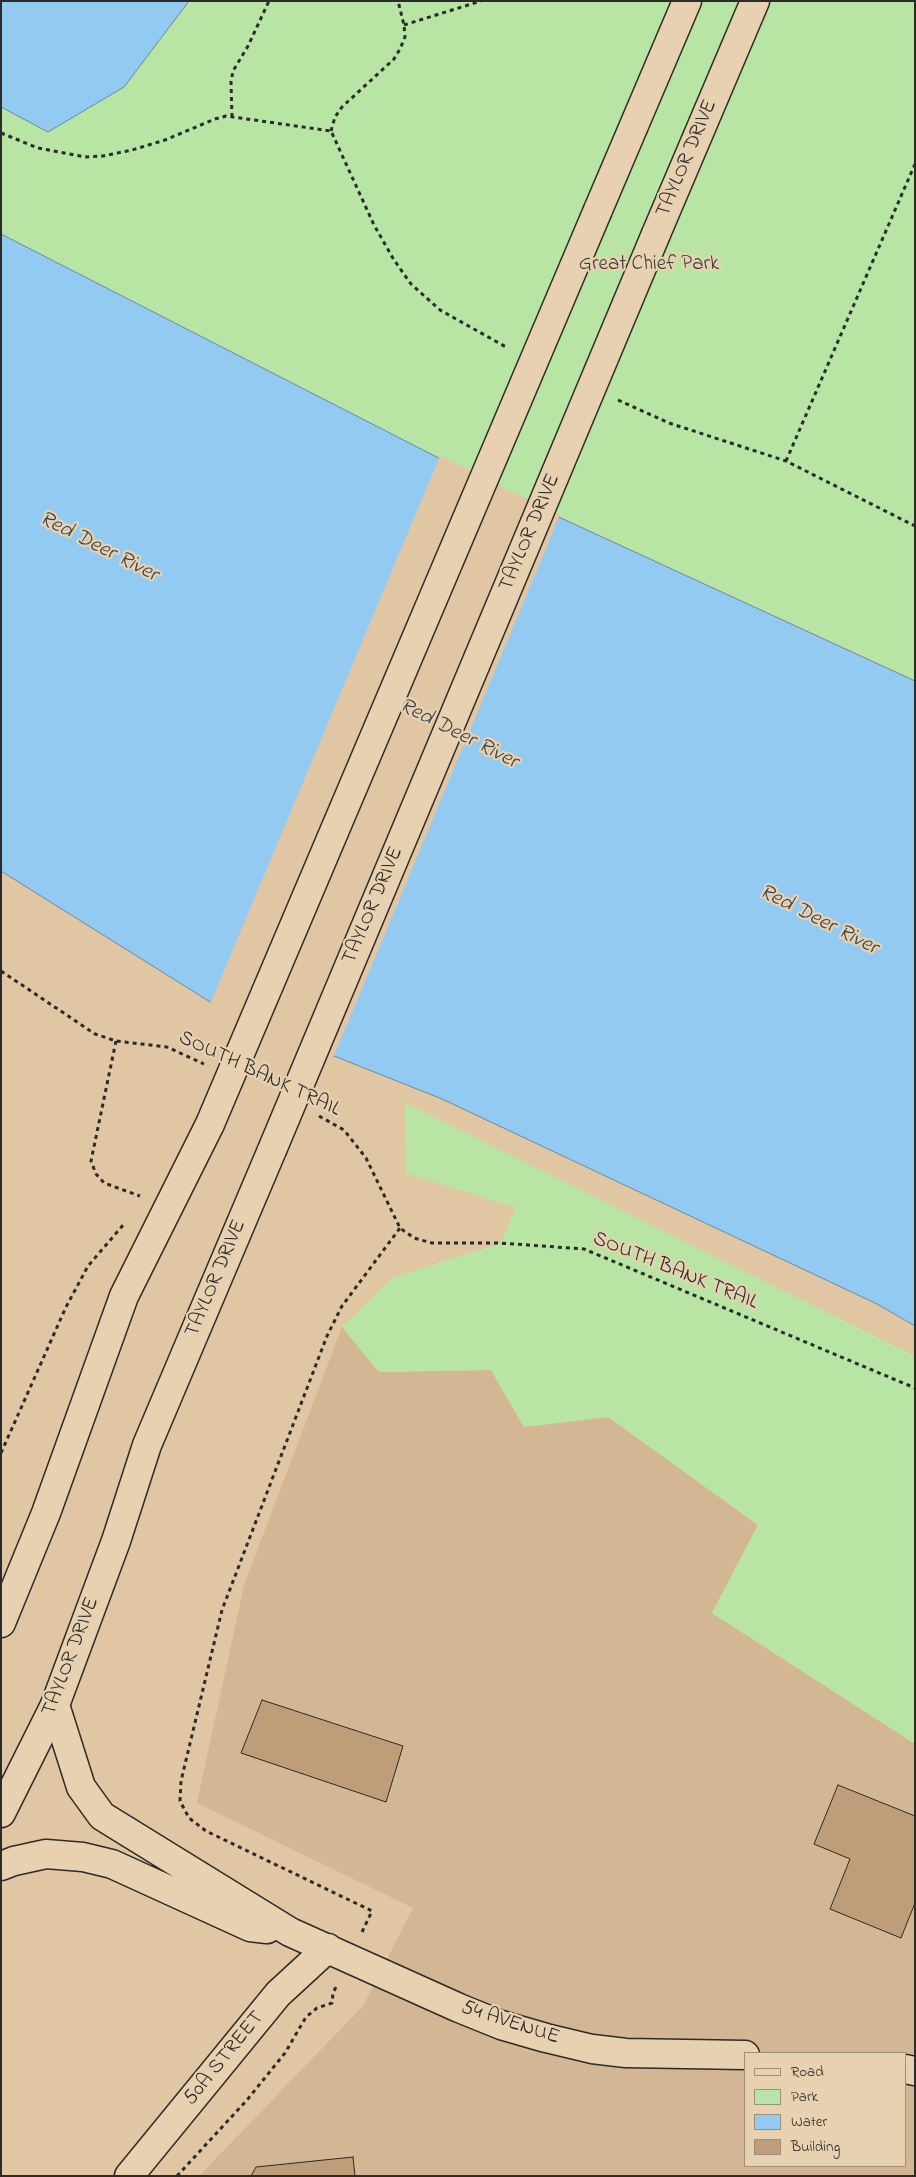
<!DOCTYPE html>
<style>
body{margin:0}
#map{position:relative;width:916px;height:2177px;overflow:hidden;background:#e1c6a3;font-family:"Indie Flower",sans-serif}
canvas{display:block}
.frame{position:absolute;inset:0;border:2px solid #2b2b2b;pointer-events:none}
.legend{position:absolute;left:744px;top:2052px;width:162px;height:115px;box-sizing:border-box;background:#e7d1b0;border:1px solid #9c8f7b;margin:0;padding:6px 9px;list-style:none;font-size:15px;color:#2b2b2b}
.legend li{display:flex;align-items:center;gap:10px;height:25px}
.legend b{width:25px;border:1px solid #9c8f7b}
</style>
<div id="map">
<canvas width="916" height="2177"></canvas>
<div class="frame"></div>
<ul class="legend">
<li><b style="height:6px;background:#e7d1b0"></b>Road</li>
<li><b style="height:14px;background:#b8e5a3"></b>Park</li>
<li><b style="height:14px;background:#93caf2"></b>Water</li>
<li><b style="height:14px;background:#be9d79"></b>Building</li>
</ul>
</div>
<script>
const g = document.querySelector('canvas').getContext('2d');
g.lineJoin = 'round';
function fillPath(path, color) { g.fillStyle = color; g.fill(path, 'evenodd'); }
const shape = rows => new Path2D(rows.map(r => 'M' + r).join(''));
function strokePath(path, color, width, dash) { g.strokeStyle = color; g.lineWidth = width; g.lineCap = dash ? 'butt' : 'round'; g.setLineDash(dash || []); g.stroke(path); }
function drawText(font, color, halo, rows, align = 'center') {
  g.font = font + ' "Indie Flower",sans-serif'; g.lineWidth = 4.5; g.setLineDash([]); g.textBaseline = 'middle'; g.strokeStyle = halo; g.fillStyle = color; for (const [text, x, y, turn = 0] of rows) {
    g.save(); g.translate(x, y); g.rotate((+turn || 0) * Math.PI / 180); g.textAlign = isNaN(turn) ? turn : align; if (halo) g.strokeText(text, 0, 0); g.fillText(text, 0, 0); g.restore();
  }
}
const built = shape([
 [342,1327,379,1372,491,1370,524,1427,608,1417,758,1525,712,1613,915,1744,915,2176,199,2176,363,2006,413,1908,197,1803,244,1585],
 [745,2053,905,2053,905,2166,745,2166]
]);
const green = shape([
 [1,1,915,1,915,680,511,495,1,234],
 [405,1103,915,1356,915,1744,712,1613,758,1525,608,1417,524,1427,491,1370,379,1372,342,1327,392,1278,500,1243,516,1208,406,1173]
]);
const water = shape([
 [1,1,189,1,124,87,48,132,1,107,1,1],
 [1,234,511,495,915,681,915,1326,877,1304,442,1099,231,1015,1,871,1,234]
]);
const pier = shape([
 [440,456,560,515,333,1058,231,1017,210,1004]
]);
const building = shape([
 [262,1700,403,1746,386,1802,241,1753,262,1700],
 [838,1785,915,1816,915,1903,901,1938,830,1909,850,1859,814,1844,838,1785],
 [353,2157,355,2176,251,2176,256,2167,353,2157]
]);
const path = shape([
 [404,25,481,1],
 [232,117,231,82,233,71,248,46,269,1],
 [331,131,335,117,342,107,394,59,400,49,405,37,404,25,398,1],
 [1,133,38,148,85,157,103,156,132,150,165,140,215,119,226,116,331,131,374,225,394,260,411,284,440,310,506,347],
 [618,400,669,423,786,461,915,526],
 [786,461,915,164],
 [1,971,95,1034,116,1041,167,1047,204,1064],
 [116,1041,91,1161,96,1174,104,1183,140,1196],
 [319,1116,344,1130,366,1158,400,1228,414,1238,432,1243,500,1243,584,1249,915,1388],
 [1,1453,66,1307,88,1266,124,1224],
 [362,1932,372,1911,206,1831,189,1818,180,1801,181,1781,222,1610,327,1336,342,1306,400,1228],
 [177,2176,247,2100,285,2053,306,2017,317,2008,332,2003,333,1993,337,1985]
]);
const tertiary = shape([
 [55,1705,81,1787,102,1816,290,1932,459,2008,501,2025,546,2038,592,2049,626,2053,745,2055],
 [1,1866,14,1861,46,1854,83,1857,112,1864,250,1927,267,1929],
 [905,2069,915,2071],
 [129,2176,278,1994,328,1948]
]);
const secondary = shape([
 [598,210,687,1],
 [656,234,755,1],
 [1,1623,46,1513,124,1296,210,1124],
 [1,1813,55,1705,116,1541,147,1445,272,1150]
]);
const secondaryBridge = shape([
 [210,1124,598,210],
 [272,1150,656,234]
]);
const streetNames = [
 ["TAYLOR DRIVE",688,159,-67],
 ["TAYLOR DRIVE",531,533,-67],
 ["TAYLOR DRIVE",374,906,-67],
 ["SOUTH BANK TRAIL",259,1075,25],
 ["SOUTH BANK TRAIL",675,1272,22],
 ["TAYLOR DRIVE",217,1279,-67],
 ["TAYLOR DRIVE",72,1657,-69],
 ["54 AVENUE",510,2024,18],
 ["50A STREET",225,2059,-51]
];
const parkNames = [
 ["Great Chief Park",649,266]
];
const waterNames = [
 ["Red Deer River",98,548,27],
 ["Red Deer River",458,735,27],
 ["Red Deer River",818,921,27]
];
fillPath(built, '#d3b794');
fillPath(green, '#b8e5a3');
fillPath(water, '#93caf2');
strokePath(water, '#698aa2', 1);
fillPath(pier, '#e1c6a3');
fillPath(building, '#be9d79');
strokePath(building, '#2b2b2b', 1);
strokePath(tertiary, '#2b2b2b', 31);
strokePath(secondary, '#2b2b2b', 31);
strokePath(path, '#2b2b2b', 3, [4, 4]);
strokePath(tertiary, '#e7d1b0', 28);
strokePath(secondary, '#e7d1b0', 28);
strokePath(secondaryBridge, '#2b2b2b', 31, []);
strokePath(secondaryBridge, '#e7d1b0', 28);
drawText('21px', '#2b2b2b', '#e7d1b0', streetNames);
drawText('21px', '#393e37', '#e7d1b0', parkNames);
drawText('italic 22px', '#3b4349', '#e7d1b0', waterNames);
</script>
